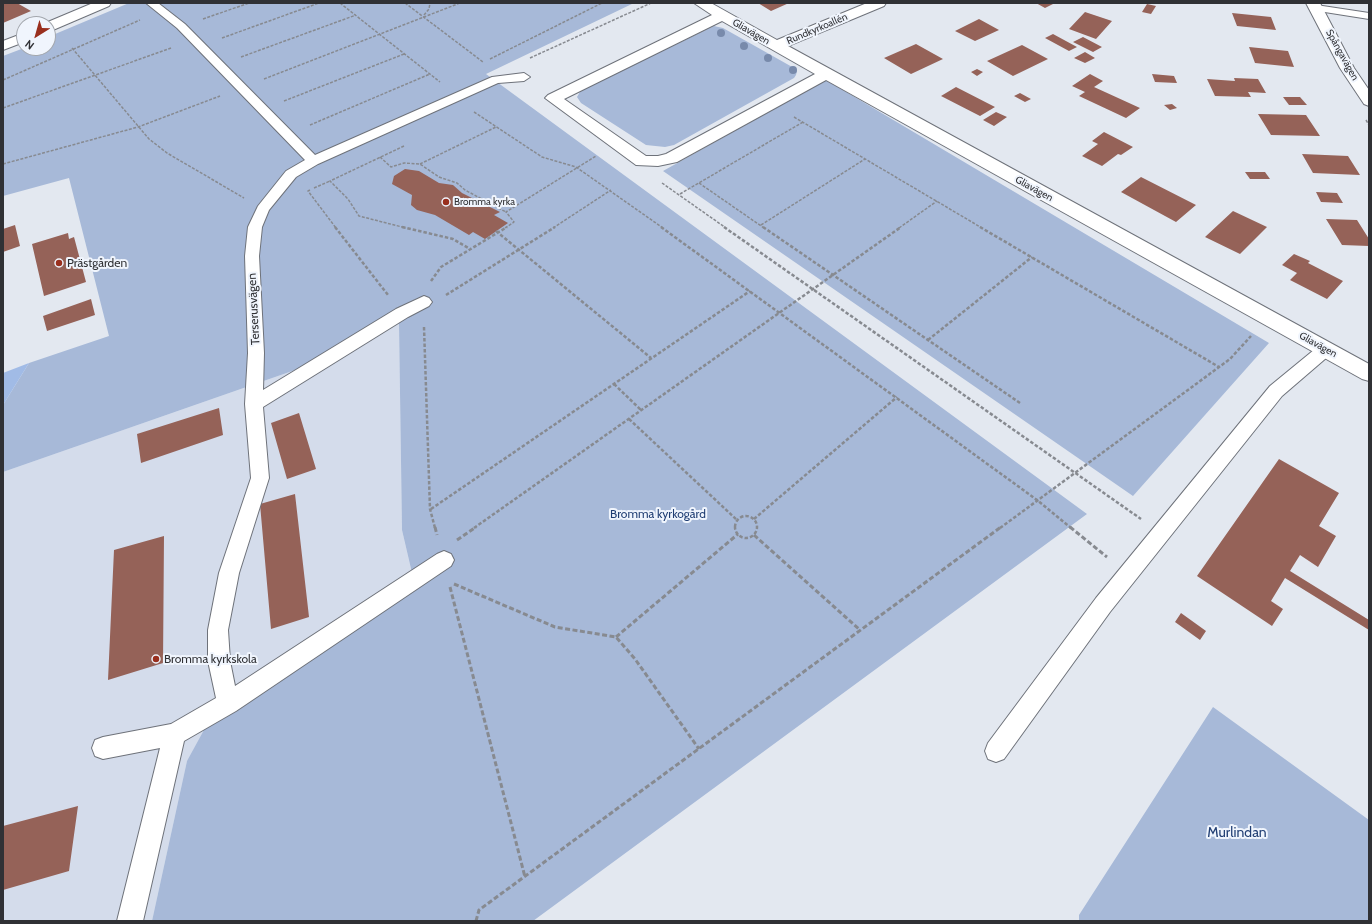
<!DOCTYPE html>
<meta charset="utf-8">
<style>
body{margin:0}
#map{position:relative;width:1372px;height:924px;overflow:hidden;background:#e3e8f0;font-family:Cabin,sans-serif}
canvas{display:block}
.frame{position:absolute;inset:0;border:4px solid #303135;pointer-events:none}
.north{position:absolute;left:16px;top:16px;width:40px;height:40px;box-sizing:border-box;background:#f0f5fd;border:1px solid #a3a7ad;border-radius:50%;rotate:217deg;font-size:11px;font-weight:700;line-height:16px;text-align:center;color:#303135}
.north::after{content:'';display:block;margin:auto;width:14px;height:18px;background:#992f1e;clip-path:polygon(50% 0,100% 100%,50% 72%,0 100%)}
</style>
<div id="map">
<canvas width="1372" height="924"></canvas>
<div class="frame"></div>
<div class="north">N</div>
</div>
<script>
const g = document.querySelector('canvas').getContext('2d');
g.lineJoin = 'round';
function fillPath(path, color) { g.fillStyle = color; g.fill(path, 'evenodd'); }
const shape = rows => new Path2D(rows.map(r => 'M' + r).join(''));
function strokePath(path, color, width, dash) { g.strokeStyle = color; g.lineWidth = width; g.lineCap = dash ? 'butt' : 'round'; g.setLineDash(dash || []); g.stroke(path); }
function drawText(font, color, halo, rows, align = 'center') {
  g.font = font + ' Cabin,sans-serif'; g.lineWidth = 4; g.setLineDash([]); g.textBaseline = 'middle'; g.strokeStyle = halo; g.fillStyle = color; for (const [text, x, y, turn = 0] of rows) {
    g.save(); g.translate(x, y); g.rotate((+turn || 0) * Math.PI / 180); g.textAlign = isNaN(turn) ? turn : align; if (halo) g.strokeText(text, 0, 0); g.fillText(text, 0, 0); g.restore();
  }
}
const built = shape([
 [390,313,399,324,402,530,415,587,187,761,152,921,3,921,3,472,298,369]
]);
const green = shape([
 [129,3,634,3,486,74,1087,514,533,921,152,921,187,761,204,730,415,586,402,530,399,324,390,313,298,369,3,472,3,405,29,363,109,336,69,178,3,196,3,56,24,48,48,48,48,37],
 [714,26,723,28,794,68,797,71,796,75,794,78,674,145,665,147,646,145,581,103,577,97,581,90],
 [826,80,1269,343,1133,496,663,171],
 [1213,707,1369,820,1369,921,1079,921,1079,915]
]);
const forest = shape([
 [29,363,3,405,3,373]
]);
const building = shape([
 [3,3,17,3,31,11,3,23],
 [758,3,789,3,771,11],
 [1036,3,1055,3,1045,8],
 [1147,4,1156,6,1151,14,1142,12],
 [1085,12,1112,21,1096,39,1069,29],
 [1232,13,1271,17,1276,30,1237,26],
 [979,19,999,30,975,41,955,31],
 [1053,34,1077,47,1069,51,1045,38],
 [1083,37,1102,47,1093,52,1073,42],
 [916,44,943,59,911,74,884,58],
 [1022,45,1048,59,1013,76,987,61],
 [1249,47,1288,51,1294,67,1255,63],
 [1085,52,1095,58,1085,63,1074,58],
 [977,69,983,72,977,76,971,72],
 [1090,74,1103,81,1094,87,1140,108,1126,118,1079,96,1085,92,1072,86],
 [1152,74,1174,76,1177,83,1155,82],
 [1234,78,1258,79,1266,93,1248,92,1251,97,1215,96,1207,79,1235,81],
 [956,87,995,107,980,116,941,96],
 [1020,93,1031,99,1025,102,1014,96],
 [1283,97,1300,97,1307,105,1289,105],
 [1172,104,1177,108,1170,110,1164,105],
 [996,112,1007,117,994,126,983,120],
 [1258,114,1306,115,1320,136,1271,135],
 [1104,132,1133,147,1121,155,1118,154,1102,166,1082,156,1098,144,1092,141],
 [1302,154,1348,156,1360,175,1313,173],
 [405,169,419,171,439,183,453,185,462,193,500,212,494,215,508,223,485,239,473,232,469,235,435,215,417,210,411,205,412,195,392,184,394,176],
 [1245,172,1265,172,1270,179,1250,179],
 [1141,177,1196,205,1176,222,1121,192],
 [1316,192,1337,193,1343,203,1321,202],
 [1233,211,1267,227,1240,254,1205,237],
 [1326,219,1357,220,1369,239,1369,246,1342,245],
 [15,225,20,246,3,252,3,229],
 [68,233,69,239,74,237,86,282,44,296,32,244],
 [1294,254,1310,261,1308,263,1343,281,1327,299,1290,280,1297,273,1282,265],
 [91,299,95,315,47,331,43,316],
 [219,408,223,435,141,463,137,434],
 [299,413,316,469,287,479,271,423],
 [1279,459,1339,493,1319,526,1336,536,1318,567,1300,555,1290,571,1369,620,1369,630,1285,578,1271,601,1283,609,1272,626,1197,576],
 [295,494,309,617,271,629,260,504],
 [164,536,163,663,108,680,114,550],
 [1181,613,1206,631,1200,640,1175,622],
 [78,806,69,871,3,890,3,826]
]);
const pathFar2 = shape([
 [340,3,440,82],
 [405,3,483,62],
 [424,15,429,9,430,3],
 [203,19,249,3],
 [222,38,319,3],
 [72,48,149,139,167,153,244,198],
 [241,57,356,15],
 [530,58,651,3],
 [490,59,602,3],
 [264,79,460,3],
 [3,80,140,20],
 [284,101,404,54],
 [3,108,171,48],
 [474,112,542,157,576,167,663,228],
 [794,117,982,228],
 [1366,120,1369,125],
 [310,125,430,74],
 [404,146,330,181,348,199,359,216,406,228],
 [380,157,391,167,404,163,420,164,439,177,457,183,465,190,506,212],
 [3,164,138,127,220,96],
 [420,164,496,127],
 [662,183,726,228],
 [699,183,764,228],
 [314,188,330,181],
 [310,190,308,191,336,228],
 [680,194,803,122],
 [761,225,865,159],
 [505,228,514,222,506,212,596,156],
 [553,228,611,190],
 [899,228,937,201]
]);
const pathFar1 = shape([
 [335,227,388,295],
 [402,227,453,239,470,249],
 [661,227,1037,500,1071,528],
 [724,227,1141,519],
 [763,227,1020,403],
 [980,227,1219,367],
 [496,231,651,358],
 [431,281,441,267,507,227],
 [446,295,555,227],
 [424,327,430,509,435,528],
 [928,340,1032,257],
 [614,384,641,410],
 [629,419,737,520],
 [431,509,750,291],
 '735 527a11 11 0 1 1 22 0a11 11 0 1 1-22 0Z',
 [754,519,897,397],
 [474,528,901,227],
 [1000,528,1230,359,1251,336]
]);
const path = shape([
 [435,527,437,535],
 [1070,527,1107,557],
 [754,535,860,630],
 [457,540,476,527],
 [454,584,555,627,616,637,635,659,699,749],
 [450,587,525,877],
 [616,637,738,534],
 [476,921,479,910,1001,527]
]);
const lane = shape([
 [146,3,158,3,185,24,315,155,492,77,524,73,530,77,524,81,498,83,318,164,296,177,269,210,262,227,259,256,264,353,263,390,396,309,424,296,429,298,432,302,429,306,408,317,263,407,269,478,239,573,228,630,230,661,235,686,437,554,444,551,451,554,454,560,451,566,236,711,184,741,143,921,117,921,160,748,103,759,95,756,92,748,95,740,103,737,171,724,216,698,208,661,208,630,219,573,251,478,245,404,248,353,245,256,248,227,258,206,286,171,305,160,177,28,146,3],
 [1316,5,1369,13,1369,19,1312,10,1310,8,1316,5],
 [1326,343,1332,345,1334,349,1332,353,1282,396,1110,612,1004,759,996,762,988,759,985,751,988,743,1096,598,1270,386,1320,345,1326,343]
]);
const street = shape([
 [93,3,111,3,109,6,53,30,48,31,48,24,43,24,93,3],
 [694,3,711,3,777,40,867,3,886,3,884,6,788,46,1369,364,1369,381,1362,379,826,80,677,162,658,166,636,165,545,98,548,95,712,15,694,3],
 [722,21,815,74,666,154,658,156,646,156,564,99,722,21],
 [24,33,24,42,3,50,3,41,24,33]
]);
const secondary = shape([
 [1306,3,1320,3,1354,68,1369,90,1369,106,1364,104,1340,68,1306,3]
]);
const trees = [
 [721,33],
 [744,46],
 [768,58],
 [793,70]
];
const markers = [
 [446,202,4,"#992f1e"],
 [59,263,4,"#992f1e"],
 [156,659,4,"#992f1e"]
];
const farStreetnames = [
 ["Rundkyrkoallén",817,29,-23],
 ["Gliavägen",751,32,30],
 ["Spångavägen",1342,55,61],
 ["Gliavägen",1034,189,29],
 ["Gliavägen",1318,345,29]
];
const farPoinames = [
 ["Bromma kyrka",454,202]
];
const poiNames = [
 ["Prästgården",67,263],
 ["Bromma kyrkskola",164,659]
];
const streetNames = [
 ["Terserusvägen",254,309,-93]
];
const parkNames = [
 ["Bromma kyrkogård",658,514]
];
const nearParknames = [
 ["Murlindan",1237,833]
];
fillPath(built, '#d4dceb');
fillPath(green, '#a7b9d8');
fillPath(forest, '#a1bbe6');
fillPath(building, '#956258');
strokePath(lane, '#6e727a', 2);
strokePath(street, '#6e727a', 2);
strokePath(secondary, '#6e727a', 2);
strokePath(pathFar2, '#878a90', 1.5, [3, 1.5]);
strokePath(pathFar1, '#878a90', 2.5, [3.5, 2]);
strokePath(path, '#878a90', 3, [5, 2.5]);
fillPath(lane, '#fff');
fillPath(street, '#fff');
fillPath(secondary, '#fff');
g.fillStyle = '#788aab';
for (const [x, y] of trees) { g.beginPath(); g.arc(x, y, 4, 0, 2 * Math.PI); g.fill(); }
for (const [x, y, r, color] of markers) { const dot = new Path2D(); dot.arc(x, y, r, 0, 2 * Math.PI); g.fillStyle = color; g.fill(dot); strokePath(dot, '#f0f5fd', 1.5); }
drawText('10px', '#303135', '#f0f5fd', farStreetnames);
drawText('10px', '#303135', '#f0f5fd', farPoinames, 'left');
drawText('12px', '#303135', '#f0f5fd', poiNames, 'left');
drawText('12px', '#303135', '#f0f5fd', streetNames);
drawText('12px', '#203e73', '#f0f5fd', parkNames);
drawText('14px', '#203e73', '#f0f5fd', nearParknames);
</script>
